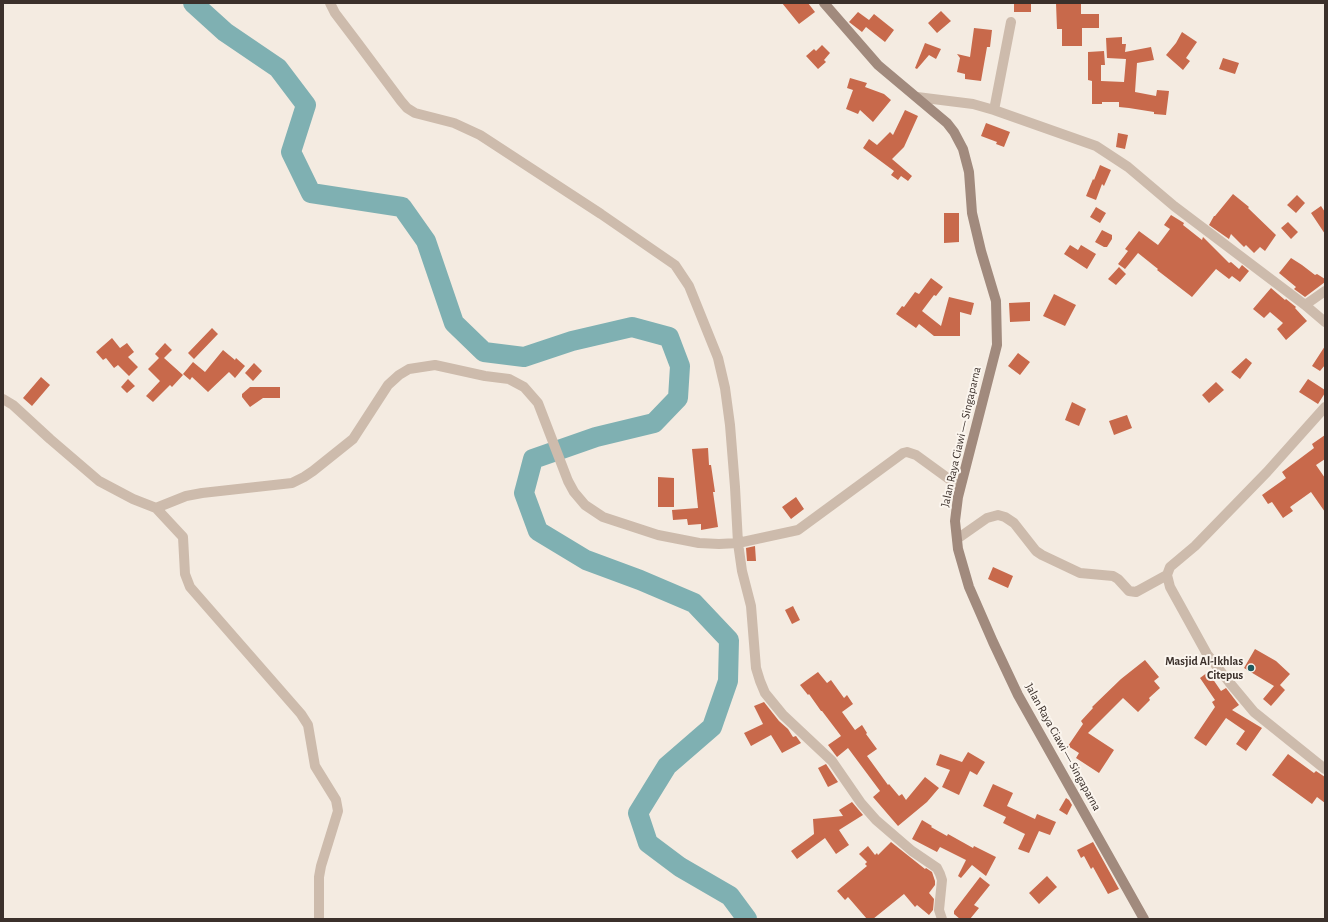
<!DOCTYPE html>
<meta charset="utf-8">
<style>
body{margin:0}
#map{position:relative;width:1328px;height:922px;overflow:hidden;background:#f4ebe1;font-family:"Alegreya Sans",sans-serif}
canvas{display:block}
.frame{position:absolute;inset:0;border:4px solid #3b302b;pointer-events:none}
</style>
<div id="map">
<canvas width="1328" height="922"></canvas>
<div class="frame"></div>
</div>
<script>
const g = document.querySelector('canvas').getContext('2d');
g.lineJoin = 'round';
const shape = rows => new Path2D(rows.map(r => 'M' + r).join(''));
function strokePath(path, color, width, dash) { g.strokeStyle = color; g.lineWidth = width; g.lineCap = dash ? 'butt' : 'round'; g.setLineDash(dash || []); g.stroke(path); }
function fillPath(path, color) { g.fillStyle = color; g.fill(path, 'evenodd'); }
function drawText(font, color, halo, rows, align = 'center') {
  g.font = font + ' "Alegreya Sans",sans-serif'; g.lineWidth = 4; g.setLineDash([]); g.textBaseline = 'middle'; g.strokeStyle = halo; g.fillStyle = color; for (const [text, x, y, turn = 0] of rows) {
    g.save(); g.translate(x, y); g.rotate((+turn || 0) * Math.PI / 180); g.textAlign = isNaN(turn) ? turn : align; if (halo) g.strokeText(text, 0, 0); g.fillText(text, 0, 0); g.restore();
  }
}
const river = shape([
 [193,3,225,32,278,68,306,105,291,152,311,193,402,207,426,241,454,323,484,352,524,357,572,341,632,327,669,337,680,366,678,398,654,423,596,437,533,459,524,493,538,531,586,560,640,580,694,603,729,640,728,681,712,727,667,766,638,813,648,843,680,867,730,896,747,919]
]);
const building = shape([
 [782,3,808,3,815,12,799,24],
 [1014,3,1031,3,1031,12,1014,12],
 [1056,3,1081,3,1081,14,1099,14,1099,28,1082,28,1082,46,1062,46,1062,29,1057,29],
 [941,11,951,21,937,33,928,23],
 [858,12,869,20,874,14,894,30,885,42,866,27,862,32,849,22],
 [974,28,992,30,990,47,987,47,981,81,965,79,965,74,957,72,960,58,957,54,970,57],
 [1182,32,1197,42,1186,58,1190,61,1183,70,1166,55,1176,43],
 [1122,37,1122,44,1126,44,1125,52,1151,47,1154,60,1137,63,1135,92,1156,96,1157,90,1169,91,1166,115,1154,114,1154,112,1129,108,1119,107,1119,102,1102,102,1102,104,1092,104,1092,81,1088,80,1088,52,1104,51,1105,65,1101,65,1101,81,1124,82,1126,59,1107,58,1106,38],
 [925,43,941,49,936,59,929,55,917,69,915,68],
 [822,45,830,53,824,60,826,62,818,69,806,56,814,49,816,51],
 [1223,58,1239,63,1235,74,1219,69],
 [850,78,867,83,865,87,884,94,891,100,873,122,860,110,858,114,846,109,853,90,847,88],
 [905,110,918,116,904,147,892,159,912,176,908,181,901,176,898,180,891,175,894,171,863,148,869,139,877,145,890,132,893,135],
 [986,123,1010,132,1004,147,996,144,997,142,981,136],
 [1118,133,1128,135,1125,149,1116,147],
 [1100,165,1111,170,1104,186,1102,184,1096,200,1086,196,1093,179,1094,180],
 [1233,194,1249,207,1248,208,1276,235,1265,251,1260,247,1254,253,1246,245,1244,247,1231,234,1229,239,1209,225,1214,216,1215,216],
 [1297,195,1305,203,1296,213,1287,205],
 [1321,206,1325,212,1325,234,1311,213],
 [1096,207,1106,213,1100,223,1090,217],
 [944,213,959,213,959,242,944,243],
 [1171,215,1184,223,1183,225,1202,240,1203,237,1229,263,1231,262,1239,269,1242,265,1249,271,1240,282,1232,276,1229,279,1216,269,1192,297,1157,270,1158,269,1138,253,1125,269,1118,264,1128,251,1125,249,1139,231,1158,245,1170,229,1164,225],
 [1288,222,1298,232,1291,239,1281,228],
 [1102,230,1112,235,1112,239,1107,247,1104,247,1095,242],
 [1070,245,1078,250,1081,245,1096,254,1087,269,1064,254],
 [1291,258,1302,265,1315,275,1317,274,1325,279,1325,282,1305,297,1294,289,1296,287,1279,273],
 [1119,267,1126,274,1116,285,1108,279],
 [931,278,943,287,936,296,934,295,922,311,941,326,949,297,974,303,971,315,960,312,960,336,934,336,919,324,916,328,896,314,902,306,904,307,915,292,919,294],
 [1271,288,1285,300,1286,299,1296,307,1295,308,1307,321,1286,340,1277,329,1283,323,1270,312,1264,318,1253,309],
 [1054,294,1076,305,1065,326,1043,316],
 [1030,302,1030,321,1010,322,1009,303],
 [212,328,218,334,194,359,188,353],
 [112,338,120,348,127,343,134,352,128,357,138,367,129,376,118,365,114,368,106,358,103,360,96,352],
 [165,343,172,350,164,358,183,375,172,387,170,385,153,402,146,396,160,381,148,369,159,358,155,354],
 [1325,346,1325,365,1320,371,1312,366],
 [223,350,235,360,236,358,245,366,235,378,229,372,208,392,192,377,190,380,183,374,193,362,205,372],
 [1018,353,1030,362,1020,375,1008,366],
 [1246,358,1252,363,1240,379,1231,372],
 [254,363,262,371,253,381,245,373],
 [41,377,50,385,32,406,23,398],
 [128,379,135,386,127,393,121,387],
 [1308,379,1325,390,1325,393,1318,404,1299,392],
 [1216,382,1224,390,1209,403,1202,395],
 [250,387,280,387,280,398,263,398,250,407,242,397,242,394],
 [1072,402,1086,409,1079,426,1065,420],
 [1127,415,1132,428,1114,435,1109,421],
 [1325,435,1325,459,1316,465,1325,478,1325,512,1311,492,1290,507,1293,511,1283,518,1272,502,1268,504,1262,495,1286,478,1282,472,1314,448,1312,444],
 [708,448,709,465,711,465,715,492,713,492,718,527,701,530,701,524,688,525,687,519,673,520,672,510,698,508,692,449],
 [658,477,674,478,674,507,658,507],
 [796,497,804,509,791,519,782,507],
 [755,546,756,561,747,561,746,548],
 [993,567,1013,576,1008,588,988,579],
 [793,606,800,620,792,624,785,610],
 [1255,649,1276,661,1290,674,1280,685,1285,690,1271,706,1263,699,1274,686,1244,668],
 [1145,660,1159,677,1154,681,1160,688,1149,698,1150,700,1138,712,1123,698,1088,733,1114,750,1099,773,1076,758,1079,753,1068,746,1083,724,1081,721,1093,708,1092,707,1121,679],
 [818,672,827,683,831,680,844,698,847,695,853,704,842,712,855,730,862,725,867,733,866,734,877,749,867,756,888,785,889,784,899,796,902,794,906,800,925,777,939,788,927,802,898,826,873,797,880,791,848,748,837,757,828,745,841,736,822,711,821,711,809,694,808,695,800,685],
 [1208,672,1221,691,1226,688,1239,705,1232,710,1262,728,1246,751,1236,744,1245,731,1226,718,1206,746,1194,738,1215,707,1212,702,1215,700,1200,678],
 [764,702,779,721,788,729,793,737,796,736,801,743,782,753,771,735,751,746,744,733,763,724,754,706],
 [968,752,985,762,977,775,970,771,959,795,942,787,950,770,936,765,940,754,962,762],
 [1288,754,1314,773,1316,771,1325,777,1325,803,1317,797,1312,804,1272,775],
 [826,764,838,782,828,787,818,768],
 [993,784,1013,793,1007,806,1035,819,1037,814,1056,822,1050,835,1039,831,1029,853,1018,849,1025,834,1003,823,1006,817,983,806],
 [1066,798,1069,800,1072,805,1067,815,1059,810],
 [852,802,863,815,839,830,849,845,836,854,825,838,797,859,791,851,814,834,813,819,843,816,839,810],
 [922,820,932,826,931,827,947,836,948,834,973,848,974,846,996,857,986,876,972,865,961,878,958,876,966,860,940,847,937,852,912,839],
 [891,842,925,869,926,868,932,872,935,881,935,885,929,893,934,899,933,910,929,915,917,905,915,907,904,894,873,919,867,919,848,897,845,900,837,891,867,866,865,864,867,862,859,854,868,846,875,855,877,853,878,855],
 [1093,842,1119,889,1108,894,1093,867,1091,869,1084,856,1081,858,1077,850],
 [1047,876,1057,887,1039,904,1029,893],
 [980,877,990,885,974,905,979,908,970,919,960,919,954,914,954,911]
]);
const minor = shape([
 [330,3,335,13,357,42,401,101,407,108,415,113,454,123,480,135,601,214,675,265,689,286,718,358,725,388,730,425,735,487,738,543,742,571,751,606,756,668,760,681,765,693,783,715,832,761,861,803,876,820,912,851,937,868,940,874,942,880,939,910,942,919],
 [917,97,973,104,994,110,1096,146,1128,167,1174,206,1305,305,1325,322],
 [994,110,1011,22],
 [1305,305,1325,291],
 [3,399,13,405,50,439,99,481,133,499,156,508,186,496,202,493,292,483,304,477,313,471,353,439,388,385,399,375,409,369,435,365,485,376,509,379,524,387,538,403,568,481,574,492,585,505,603,517,658,535,699,543,719,544,738,543,798,530,903,453,907,452,916,455,960,487],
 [1325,407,1267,472,1195,546,1170,567,1167,575,1170,587,1207,654,1229,682,1254,712,1325,769],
 [156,508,183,537,185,574,190,587,301,714,308,725,315,766,336,800,338,811,321,866,319,877,319,919],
 [957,539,987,518,998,515,1005,517,1014,523,1036,551,1042,555,1080,573,1113,576,1118,579,1129,591,1136,592,1167,575]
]);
const secondary = shape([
 [824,3,878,65,947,123,954,132,963,149,969,172,972,213,981,251,996,301,997,345,958,497,955,521,958,549,969,587,993,642,1018,695,1144,919]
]);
const markers = [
 [1251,668,4,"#1f5a5e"]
];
const streetNames = [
 ["Jalan Raya Ciawi — Singaparna",961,437,-77],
 ["Jalan Raya Ciawi — Singaparna",1063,747,61]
];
const poiNames = [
 ["Masjid Al-Ikhlas",1243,661],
 ["Citepus",1243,675]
];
strokePath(river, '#7fb0b2', 20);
fillPath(building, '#c8694b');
strokePath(minor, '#cdbbac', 10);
strokePath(secondary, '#a18a7d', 10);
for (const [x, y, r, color] of markers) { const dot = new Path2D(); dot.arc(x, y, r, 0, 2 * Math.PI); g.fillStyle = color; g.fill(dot); strokePath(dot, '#fbf5ee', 1.5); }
drawText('12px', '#3b302b', '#fbf5ee', streetNames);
drawText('bold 12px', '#3b302b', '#fbf5ee', poiNames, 'right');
</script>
